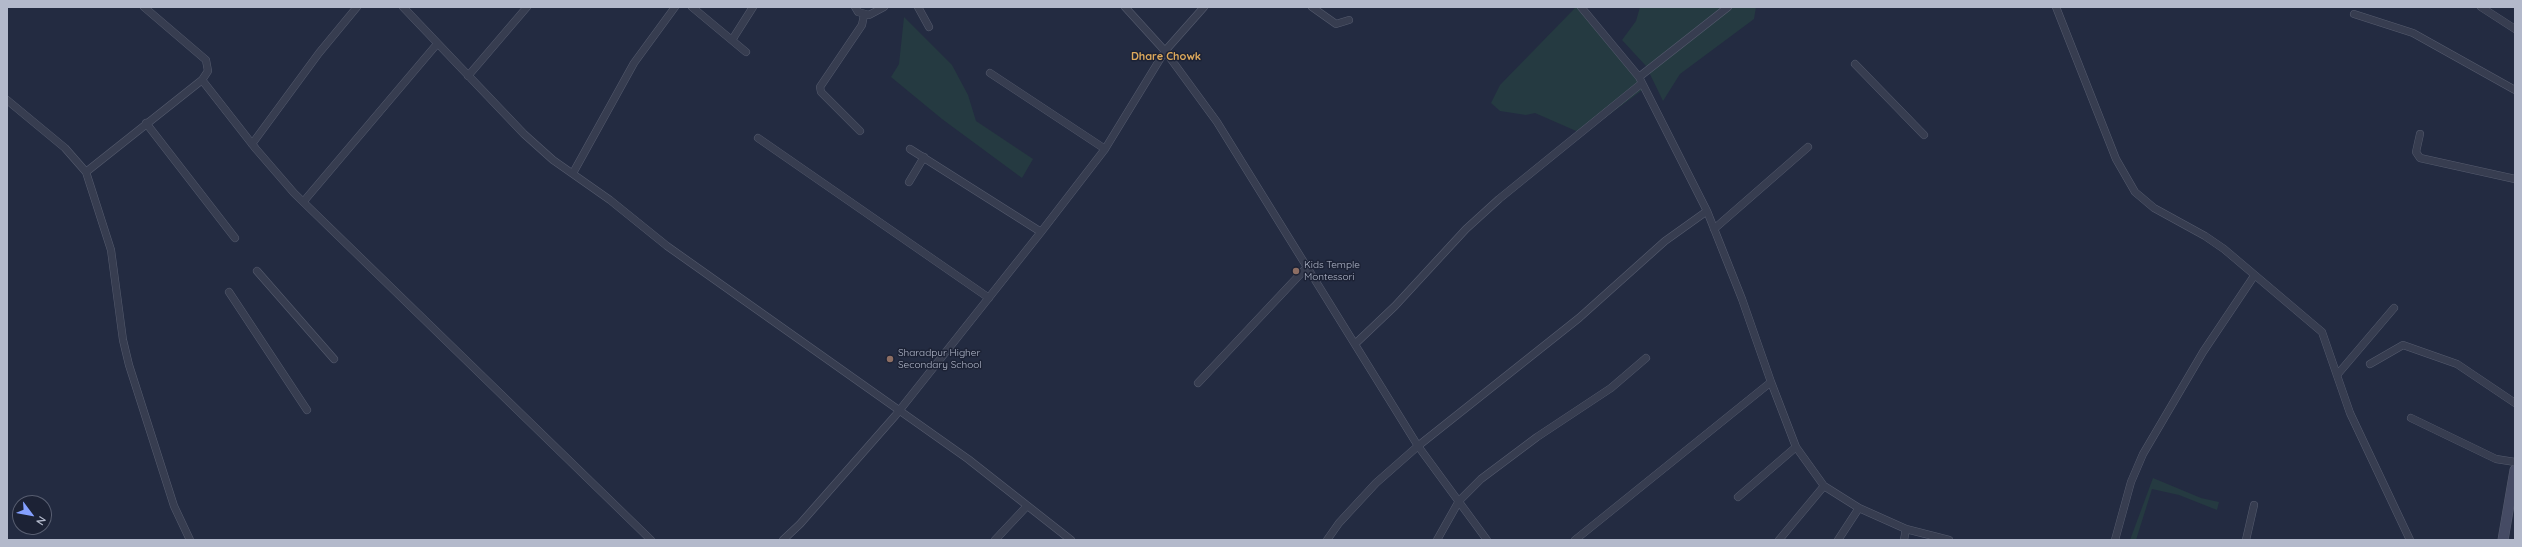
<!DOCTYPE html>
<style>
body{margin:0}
#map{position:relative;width:2522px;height:547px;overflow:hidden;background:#232b41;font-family:Quicksand,sans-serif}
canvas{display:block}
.frame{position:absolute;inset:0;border:8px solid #b3b9cb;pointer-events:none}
.north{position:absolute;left:12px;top:495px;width:40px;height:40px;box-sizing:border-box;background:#1c2235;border:1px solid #585e71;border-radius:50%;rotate:122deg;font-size:11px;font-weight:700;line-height:16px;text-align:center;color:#b3b9cb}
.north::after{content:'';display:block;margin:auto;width:14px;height:18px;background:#84a0ff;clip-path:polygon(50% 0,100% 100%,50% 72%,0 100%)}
</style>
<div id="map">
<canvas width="2522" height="547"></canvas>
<div class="frame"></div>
<div class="north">N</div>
</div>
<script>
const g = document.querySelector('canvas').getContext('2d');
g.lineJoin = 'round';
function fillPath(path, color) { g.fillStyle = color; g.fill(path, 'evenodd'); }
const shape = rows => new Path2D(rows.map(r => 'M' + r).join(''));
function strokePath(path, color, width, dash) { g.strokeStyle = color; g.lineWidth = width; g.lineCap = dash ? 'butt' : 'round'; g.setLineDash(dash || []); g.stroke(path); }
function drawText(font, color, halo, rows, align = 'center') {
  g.font = font + ' Quicksand,sans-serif'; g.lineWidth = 3; g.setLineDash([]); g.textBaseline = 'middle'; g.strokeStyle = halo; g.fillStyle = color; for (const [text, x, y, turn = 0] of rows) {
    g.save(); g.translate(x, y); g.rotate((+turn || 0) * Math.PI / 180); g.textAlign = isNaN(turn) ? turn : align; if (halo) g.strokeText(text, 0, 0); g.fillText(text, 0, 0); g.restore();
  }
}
const green = shape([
 [1576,7,1637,72,1645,88,1583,134,1535,113,1526,115,1500,111,1491,103,1500,85],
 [1640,7,1756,7,1754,19,1680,74,1663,101,1646,66,1622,40,1636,21],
 [904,17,952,65,968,95,976,121,1033,159,1022,178,942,119,891,77,899,64],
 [2153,478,2201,498,2219,502,2217,510,2179,495,2152,489,2136,540,2130,540]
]);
const minor = shape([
 [403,7,524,134,553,160,610,200,667,246,968,459,1071,540],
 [692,7,746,52],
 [855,7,858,12,869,15,884,7],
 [918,7,929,27],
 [1125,7,1165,51,1217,122,1418,446,1487,540],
 [1312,7,1336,24,1349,20],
 [1581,7,1639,77,1707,211,1742,299,1771,382],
 [2056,7,2116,159,2135,192,2154,208,2205,236,2224,249,2322,332,2350,413,2410,540],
 [2481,7,2515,29],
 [2354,14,2413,33,2515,90],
 [732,40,753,7],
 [1855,64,1924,135],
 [990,73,1105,149],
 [468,76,527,7],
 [1639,77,1728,7],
 [202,80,256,149,294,193,651,540],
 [7,100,65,148,86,172,111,250,123,340,129,365,174,506,190,540],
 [146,123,235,238],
 [860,131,821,92,820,87,862,25,864,15],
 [2420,134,2416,152,2420,158,2515,179],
 [758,138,989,298],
 [252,144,319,53,357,7],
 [910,149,1041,232],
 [86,172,202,80,208,71,206,60,144,7],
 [573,173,634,63,675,7],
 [909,182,924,157],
 [304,201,437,44],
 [1714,229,1808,147],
 [257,271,334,359],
 [229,292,307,410],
 [1355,344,1395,306,1466,229,1499,199,1642,83],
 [2370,364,2403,345,2457,364,2515,403],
 [2337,375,2394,308],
 [1198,383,1307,267],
 [2411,418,2496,459,2515,462],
 [1738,497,1796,447],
 [783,540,800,524,895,416,1041,232,1105,149,1165,51,1204,7],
 [995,540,1027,506],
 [1327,540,1339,523,1376,483,1418,446,1579,318,1665,241,1707,211],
 [1437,540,1459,501,1481,479,1537,437,1611,388,1646,358],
 [1575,540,1771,382,1796,447,1824,486,1859,508,1906,529,1949,540],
 [1779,540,1824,486],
 [1838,540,1859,508],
 [1904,540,1906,529],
 [2115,540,2131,482,2143,454,2203,352,2254,276],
 [2246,540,2254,505]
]);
const secondary = shape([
 [2503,540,2515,470]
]);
const markers = [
 [1296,271,4,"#8d6e63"],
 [890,359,4,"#8d6e63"]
];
const poiNames = [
 ["Kids Temple",1304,265],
 ["Montessori",1304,277],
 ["Sharadpur Higher",898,353],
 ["Secondary School",898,365]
];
const neighbourhoodNames = [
 ["Dhare Chowk",1166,57]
];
fillPath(green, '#253a41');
strokePath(minor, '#555b6e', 8);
strokePath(secondary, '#555b6e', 11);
strokePath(minor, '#373d50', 7);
strokePath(secondary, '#454b64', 10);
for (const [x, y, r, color] of markers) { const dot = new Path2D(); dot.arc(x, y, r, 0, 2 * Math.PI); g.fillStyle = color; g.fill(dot); strokePath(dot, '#1c2235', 1.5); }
drawText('10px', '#b3b9cb', '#1c2235', poiNames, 'left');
drawText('bold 11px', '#dda95c', '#1c2235', neighbourhoodNames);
</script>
